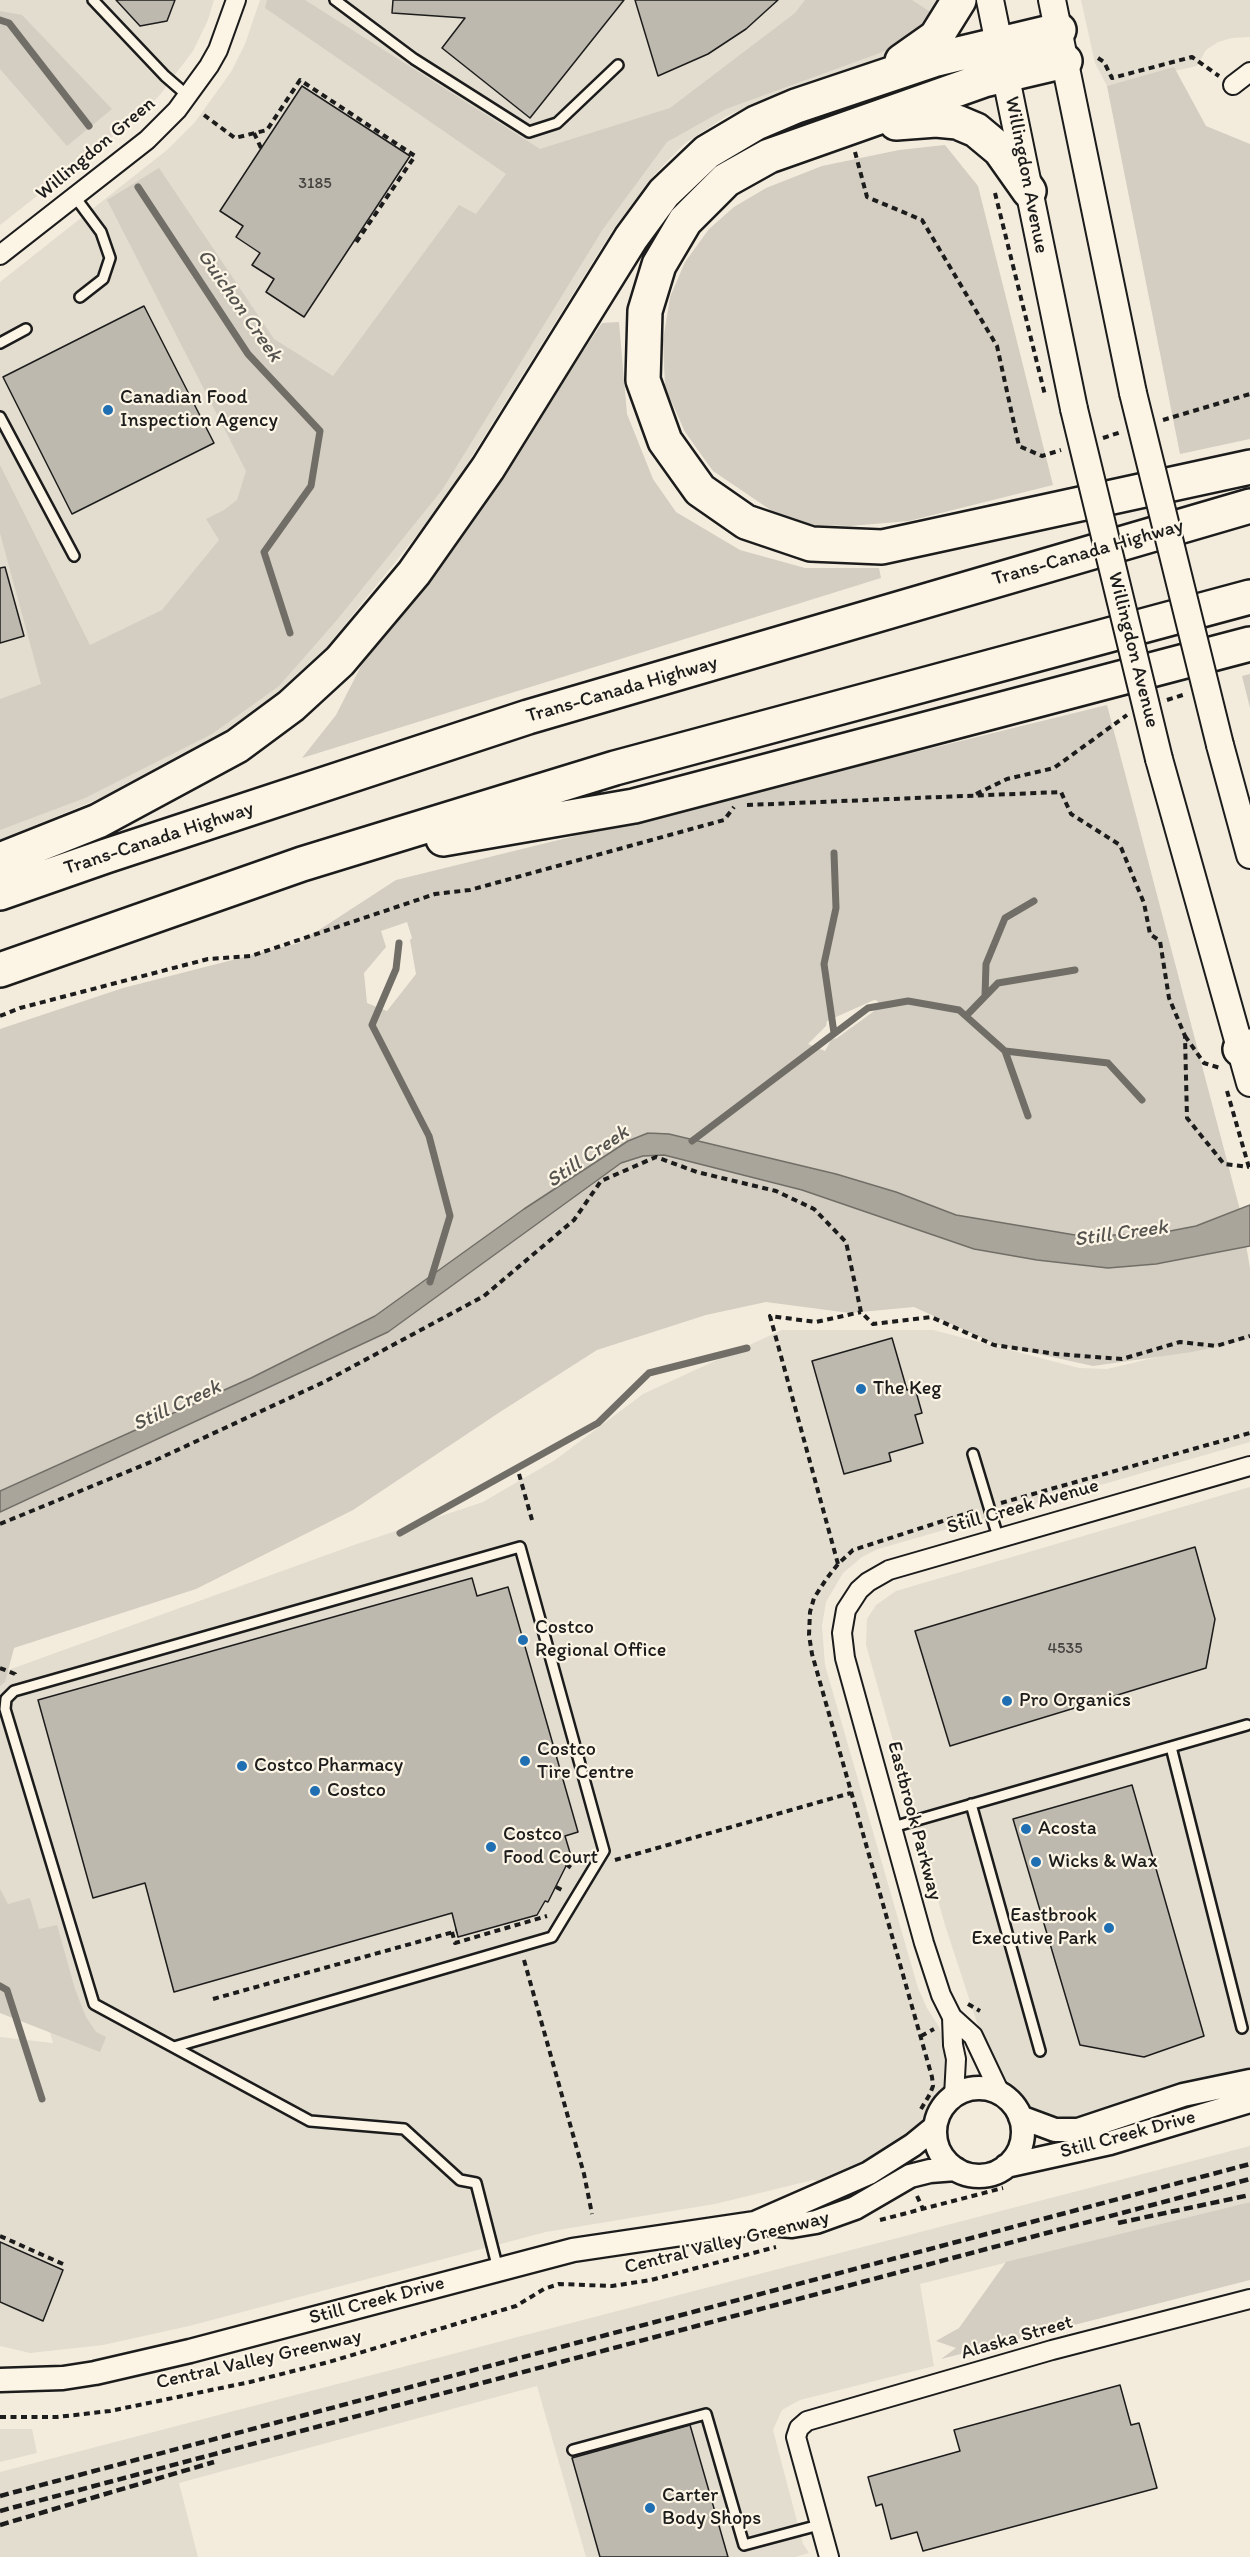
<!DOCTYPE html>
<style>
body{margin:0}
canvas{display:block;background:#f3ecdd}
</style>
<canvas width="1250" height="2557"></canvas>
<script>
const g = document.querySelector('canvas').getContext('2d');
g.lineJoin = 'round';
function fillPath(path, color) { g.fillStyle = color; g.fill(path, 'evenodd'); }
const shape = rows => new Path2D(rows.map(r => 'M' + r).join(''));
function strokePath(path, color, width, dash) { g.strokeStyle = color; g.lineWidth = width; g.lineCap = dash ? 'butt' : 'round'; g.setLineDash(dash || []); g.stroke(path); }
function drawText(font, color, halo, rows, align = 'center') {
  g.font = font + ' Itim,sans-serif'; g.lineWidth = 4.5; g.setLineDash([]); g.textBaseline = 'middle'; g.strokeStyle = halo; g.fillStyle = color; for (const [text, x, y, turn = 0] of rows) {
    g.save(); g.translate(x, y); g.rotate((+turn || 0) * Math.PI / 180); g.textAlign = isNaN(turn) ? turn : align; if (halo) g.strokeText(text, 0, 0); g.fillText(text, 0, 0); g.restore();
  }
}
const built = shape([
 [0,0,214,0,208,20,193,51,159,96,135,119,0,225],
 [260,0,947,0,935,23,891,55,801,84,727,116,684,144,654,175,612,231,449,493,421,530,309,669,254,714,202,747,115,792,0,840,0,282,167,150,195,122,231,72,245,44],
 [1081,0,1250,0,1250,37,1232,38,1218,42,1206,50,1197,66,1107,86,1095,63],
 [782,1330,933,1330,1079,1368,1107,1369,1250,1335,1250,1442,878,1549,862,1557,843,1573,826,1602,822,1626,825,1665,918,1988,927,2008,939,2027,946,2048,948,2059,945,2086,930,2115,896,2149,822,2182,813,2180,715,2204,546,2232,189,2326,103,2345,30,2353,0,2346,0,2037,53,2043,23,1935,0,1924,0,1673,354,1545,483,1502,555,1460,643,1394],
 [1250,1487,1250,2076,1099,2115,1060,2122,1035,2112,1022,2102,1002,2074,979,2029,945,1925,866,1645,867,1619,876,1605,896,1591],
 [1250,2146,1250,2202,920,2284,934,2366,800,2400,782,2410,773,2430,803,2544,809,2553,795,2557,586,2557,537,2386,179,2483,198,2557,0,2557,0,2472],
 [0,2429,32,2429,37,2453,0,2462]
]);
const green = shape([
 [267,0,305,0,540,149,670,108,795,13,805,0,912,0,932,13,917,35,903,42,880,53,726,109,667,142,603,229,442,490,336,621,279,686,212,734,85,798,0,830,0,699,41,684,0,533,0,465,90,645,162,610,219,540,206,519,224,510,237,500,246,471,107,200,159,168,274,339,333,376,459,205,476,214,506,174,265,8],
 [0,11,22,15,112,109,67,146,0,69],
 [1174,67,1206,126,1250,144,1250,439,1180,454,1107,86],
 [945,145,978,186,1053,485,909,521,851,526,814,525,778,515,713,471,685,432,665,387,663,341,670,297,685,262,709,229,734,207,766,188,822,166,899,150],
 [619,322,627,414,653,479,676,512,740,550,805,568,879,568,881,578,302,758,336,715,361,666,432,577,602,323],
 [1250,674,1250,708,1242,676],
 [1107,705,1240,1210,1250,1268,1250,1339,1192,1352,1093,1366,997,1345,914,1307,850,1313,766,1302,706,1315,597,1350,500,1412,353,1510,196,1589,14,1648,5,1682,0,1686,0,1029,123,988,299,943,396,880],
 [407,922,412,938,410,940,416,974,387,1011,367,1003,364,973,386,947,381,931],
 [874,1000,878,1001,877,1009,837,1038,831,1040,825,1051,808,1044,826,1026,827,1021],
 [0,1889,8,1904,30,1898,39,1929,57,1925,75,1989,86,2017,96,2032,106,2037,100,2052,0,2013],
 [1250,2202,1250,2280,941,2359,956,2348,936,2341,959,2328,1006,2262]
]);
const water = shape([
 [648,1133,669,1134,836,1174,896,1192,956,1215,1075,1235,1122,1235,1165,1232,1196,1226,1250,1205,1250,1246,1156,1264,1108,1268,1037,1260,974,1249,802,1190,664,1155,643,1156,621,1163,388,1332,0,1512,0,1491,251,1378,375,1316,524,1209,628,1141,648,1133]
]);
const stream = shape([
 [0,20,9,23,89,126],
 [138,187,248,354,320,431,311,486,264,552,290,633],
 [834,853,836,908,824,964,834,1033],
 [399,943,396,969,372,1025,429,1136,450,1216,430,1282],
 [985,996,986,964,1005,918,1034,901],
 [966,1016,998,983,1075,970],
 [1005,1051,1028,1116],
 [692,1141,868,1008,908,1001,959,1010,1005,1051,1108,1063,1142,1100],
 [400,1533,598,1423,649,1373,747,1348],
 [0,1986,7,1990,42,2099]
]);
const building = shape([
 [116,0,175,0,167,21,140,26,116,0],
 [393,0,624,0,530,118,442,48,465,18,392,13,393,0],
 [635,0,778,0,746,29,708,54,658,76,635,0],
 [302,86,410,156,304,317,266,292,274,279,252,265,260,253,236,237,243,226,220,211,302,86],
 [144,306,214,443,72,514,3,377,144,306],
 [5,567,24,636,0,643,0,568,5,567],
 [892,1338,907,1390,915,1388,922,1413,915,1415,923,1443,889,1453,891,1461,844,1474,812,1361,892,1338],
 [1195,1547,1215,1619,1206,1668,950,1746,915,1631,1195,1547],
 [472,1578,477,1596,508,1587,578,1832,565,1836,571,1856,548,1902,545,1901,537,1915,458,1937,452,1913,174,1992,145,1883,93,1898,38,1700,472,1578],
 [1132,1785,1204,2036,1144,2057,1080,2045,1013,1819,1132,1785],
 [0,2242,63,2270,43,2321,0,2302,0,2242],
 [1120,2385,1131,2425,1139,2423,1157,2488,923,2551,917,2532,891,2539,882,2504,876,2506,868,2477,960,2451,954,2430,1120,2385],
 [690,2425,728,2557,600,2557,572,2458,690,2425]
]);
const path = shape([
 [1098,58,1104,62,1112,78,1192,57,1219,76],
 [204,115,235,138,267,130,300,80,415,156,355,244],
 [254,133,261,148],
 [855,152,867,197,922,220,997,346,1019,446,1042,456,1061,450],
 [995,193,1045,395],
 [1163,420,1250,394],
 [1103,438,1121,432],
 [1167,700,1186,694],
 [976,794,1007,779,1054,768,1127,715],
 [747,805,1061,792,1071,814,1120,845,1144,903,1150,934,1160,941,1169,998,1185,1036,1187,1118,1224,1164,1249,1167],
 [0,1016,20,1008,208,959,251,956,435,894,470,890,724,820,734,807],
 [1185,1036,1204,1063,1220,1068],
 [1227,1091,1250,1171],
 [519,1474,532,1520],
 [1001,1503,1250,1433],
 [0,1524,158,1459,324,1382,484,1296,574,1220,601,1181,656,1157,697,1172,776,1191,814,1209,846,1242,861,1312,873,1324,931,1317,994,1345,1056,1354,1122,1359,1180,1342,1216,1346,1250,1336],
 [838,1564,770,1316,816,1322,861,1312],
 [0,1668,15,1674,16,1677],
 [615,1860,851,1793],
 [566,1864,574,1870],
 [556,1887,562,1890],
 [452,1932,455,1943,547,1916],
 [524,1960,584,2174,592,2214],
 [213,1999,457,1931],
 [968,2004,980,2011],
 [921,2036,934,2029],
 [921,2109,930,2094,933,2086,932,2077,812,1654,809,1635,810,1612,814,1598,827,1578,838,1564,853,1550,977,1510],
 [917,2196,923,2209],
 [880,2220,1003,2188],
 [0,2236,63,2264],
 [0,2417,57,2417,110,2411,250,2382,329,2362,516,2306,544,2289,559,2284,612,2286,651,2280,776,2247]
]);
const service = shape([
 [93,0,165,76,188,96],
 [335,0,414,59,529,132,557,123,618,65],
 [75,197,101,232,110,258,103,279,80,297],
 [0,343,26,329],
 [0,417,74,556],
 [973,1454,998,1537],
 [1171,1747,1242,2028],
 [971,1804,1040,2051],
 [893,1827,1247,1725],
 [174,2047,552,1937,604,1851,520,1547,14,1691,6,1699,5,1709,94,2004,310,2121,404,2129,460,2180,476,2183,498,2269],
 [573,2450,706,2414,744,2545,819,2525]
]);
const minor = shape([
 [1233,85,1250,72],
 [0,255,147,140,177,110,209,66,218,50,236,0],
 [952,2017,953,2045,956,2059,954,2096],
 [1000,2093,973,2036,952,2017,941,1995,924,1943,845,1658,842,1633,846,1610,859,1590,868,1582,889,1570,1250,1466],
 [829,2557,796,2437,799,2428,807,2421,1052,2350,1250,2299]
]);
const tertiary = shape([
 '935 2132a44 44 0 1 1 88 0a44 44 0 1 1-88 0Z',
 [1020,2117,1055,2130,1078,2130,1183,2095,1250,2081],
 [1006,2166,1110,2143,1250,2101],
 [757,2222,869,2173,913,2145,935,2127],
 [0,2380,63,2378,95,2373,190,2351,573,2250,755,2223,792,2226,816,2222,855,2208,910,2176,930,2171,956,2169]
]);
const secondary = shape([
 [990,0,1074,409],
 [1052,0,1133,393],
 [1220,745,1250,855],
 [1159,759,1250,1083]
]);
const motorway = shape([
 [902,61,936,37,959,0],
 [1065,61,984,80,769,156,726,180,685,221,659,265,645,311,643,380,665,441,700,490,746,522,811,544,882,547,1250,467],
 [896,123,936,120,957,122,976,130,1000,150,1029,191],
 [443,839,634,806,1250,644],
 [0,860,98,821,237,746,291,706,340,661,414,573,488,468,631,238,664,193,707,152,756,123,796,106,933,60,1059,30],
 [0,893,106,856,528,717,1250,506],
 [0,970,302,864,615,768,1250,597],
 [1240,1049,1250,1046]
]);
const rail = shape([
 [1118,2223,1250,2195],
 [0,2496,1250,2164],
 [0,2511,1250,2179],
 [0,2525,214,2462]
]);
const secondaryBridge = shape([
 [1133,393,1220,745],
 [1074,409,1159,759]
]);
const markers = [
 [108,410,6,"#1f6fb2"],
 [861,1389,6,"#1f6fb2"],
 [523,1640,6,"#1f6fb2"],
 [1007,1701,6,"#1f6fb2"],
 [525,1761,6,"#1f6fb2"],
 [242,1766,6,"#1f6fb2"],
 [315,1791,6,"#1f6fb2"],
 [1026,1829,6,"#1f6fb2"],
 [491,1847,6,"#1f6fb2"],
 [1036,1862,6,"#1f6fb2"],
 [1109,1928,6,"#1f6fb2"],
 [650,2508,6,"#1f6fb2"]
];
const numberNames = [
 ["3185",315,184],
 ["4535",1065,1649]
];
const streetNames = [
 ["Willingdon Green",96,149,-40],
 ["Willingdon Avenue",1026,175,79],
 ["Trans-Canada Highway",1088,553,-16],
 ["Willingdon Avenue",1133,650,76],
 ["Trans-Canada Highway",622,690,-16],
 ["Trans-Canada Highway",159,839,-18],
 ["Still Creek Avenue",1023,1507,-16],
 ["Eastbrook Parkway",914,1821,75],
 ["Still Creek Drive",1128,2135,-15],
 ["Central Valley Greenway",727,2243,-14],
 ["Still Creek Drive",377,2301,-15],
 ["Alaska Street",1017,2338,-16],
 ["Central Valley Greenway",259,2360,-13]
];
const poiNames = [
 ["Canadian Food",120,398],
 ["Inspection Agency",120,421],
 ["The Keg",873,1389],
 ["Costco",535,1628],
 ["Regional Office",535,1651],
 ["Pro Organics",1019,1701],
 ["Costco",537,1750],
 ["Tire Centre",537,1773],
 ["Costco Pharmacy",254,1766],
 ["Costco",327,1791],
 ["Acosta",1038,1829],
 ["Costco",503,1835],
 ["Food Court",503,1858],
 ["Wicks & Wax",1048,1862],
 ["Eastbrook",1097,1916,"right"],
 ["Executive Park",1097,1939,"right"],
 ["Carter",662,2496],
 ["Body Shops",662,2519]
];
const waterNames = [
 ["Guichon Creek",239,306,55],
 ["Still Creek",588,1157,-34],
 ["Still Creek",1121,1234,-8],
 ["Still Creek",177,1406,-25]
];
fillPath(built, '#e3ddcf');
fillPath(green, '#d3cec1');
fillPath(water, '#aaa59b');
strokePath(water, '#716e68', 1.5);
strokePath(stream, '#716e68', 7);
fillPath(building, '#beb9ae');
strokePath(building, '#1c1c1c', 1.5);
strokePath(service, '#1c1c1c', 14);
strokePath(minor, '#1c1c1c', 22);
strokePath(tertiary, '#1c1c1c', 27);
strokePath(secondary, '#1c1c1c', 30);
strokePath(motorway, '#1c1c1c', 38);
strokePath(path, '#1c1c1c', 4, [6, 4.5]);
strokePath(service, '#fcf5e5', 9);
strokePath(minor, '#fcf5e5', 18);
strokePath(tertiary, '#fcf5e5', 22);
strokePath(secondary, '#fcf5e5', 26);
strokePath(motorway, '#fcf5e5', 33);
strokePath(rail, '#1c1c1c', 4.5, [9, 4.5]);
strokePath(secondaryBridge, '#1c1c1c', 30, []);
strokePath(secondaryBridge, '#fcf5e5', 26);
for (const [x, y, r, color] of markers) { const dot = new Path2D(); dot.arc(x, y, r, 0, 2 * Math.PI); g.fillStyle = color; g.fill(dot); strokePath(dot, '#fcf5e5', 2); }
drawText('16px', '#444340', null, numberNames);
drawText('20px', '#1c1c1c', '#fcf5e5', streetNames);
drawText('20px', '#1c1c1c', '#fcf5e5', poiNames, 'left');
drawText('italic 21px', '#55534f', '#fcf5e5', waterNames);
</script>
